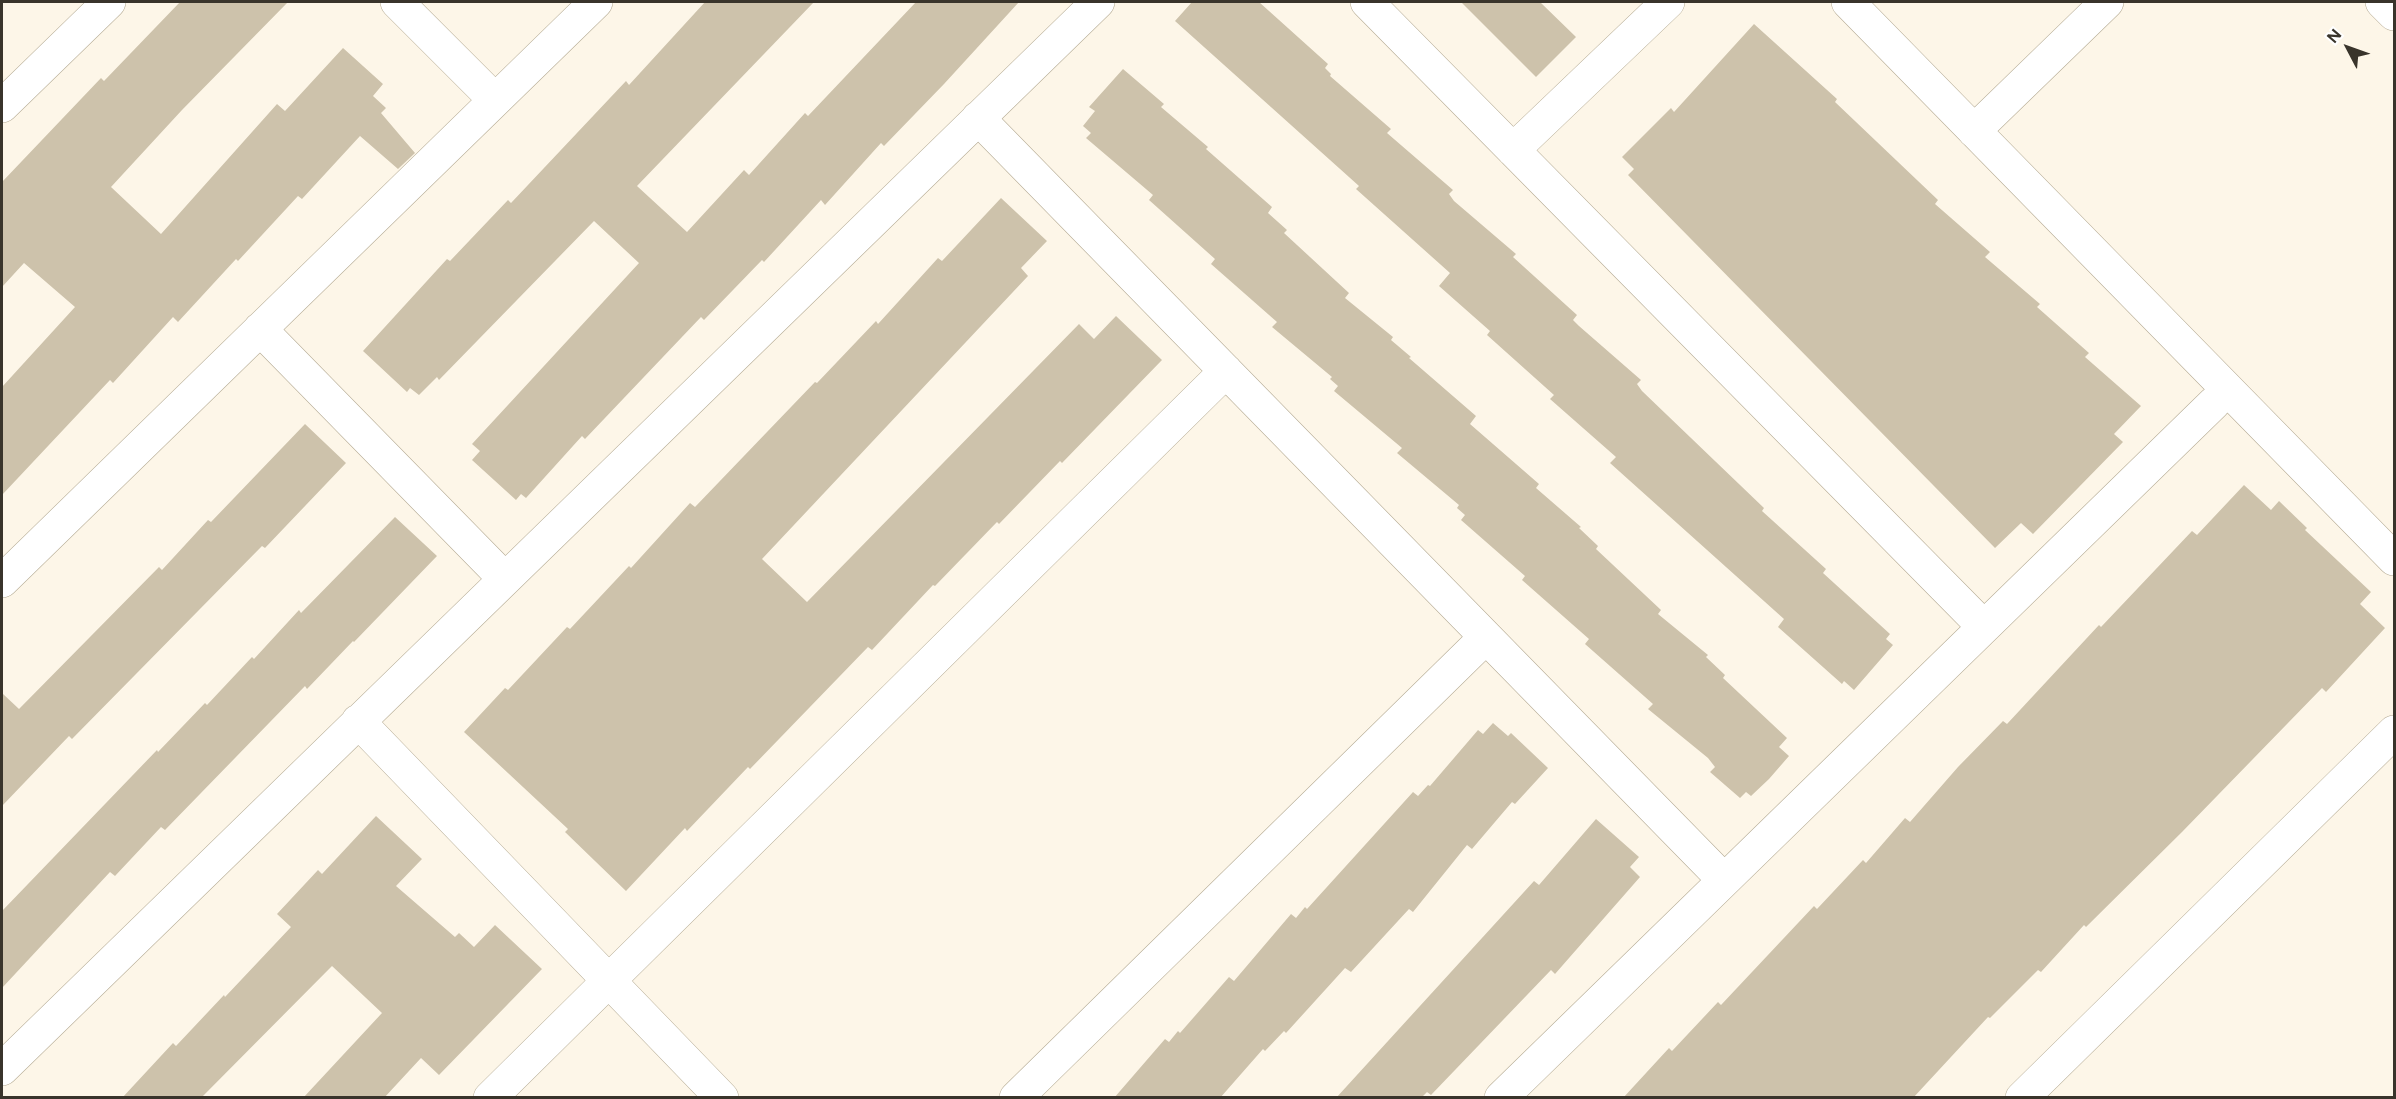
<!DOCTYPE html>
<style>
body{margin:0}
#map{position:relative;width:2396px;height:1099px;overflow:hidden;background:#fdf6e8;font-family:Figtree,sans-serif}
canvas{display:block}
.frame{position:absolute;inset:0;border:3px solid #39342b;pointer-events:none}
.north{position:absolute;left:2318px;top:18px;width:60px;height:60px;-webkit-text-stroke:4px #fff;paint-order:stroke;rotate:311deg;font-size:16px;font-weight:700;line-height:24px;text-align:center;color:#39342b}
.north::after{content:'';display:block;margin:auto;width:21px;height:27px;background:#39342b;clip-path:polygon(50% 0,100% 100%,50% 72%,0 100%)}
</style>
<div id="map">
<canvas width="2396" height="1099"></canvas>
<div class="frame"></div>
<div class="north">N</div>
</div>
<script>
const g = document.querySelector('canvas').getContext('2d');
g.lineJoin = 'round';
function fillPath(path, color) { g.fillStyle = color; g.fill(path, 'evenodd'); }
const shape = rows => new Path2D(rows.map(r => 'M' + r).join(''));
function strokePath(path, color, width, dash) { g.strokeStyle = color; g.lineWidth = width; g.lineCap = dash ? 'butt' : 'round'; g.setLineDash(dash || []); g.stroke(path); }
const building = shape([
 [180,2,288,2,182,110,111,187,161,234,277,104,285,111,343,48,383,84,373,96,386,108,381,113,415,153,398,169,360,136,302,199,298,196,238,261,236,259,178,322,173,317,113,383,110,380,2,495,2,387,75,307,24,263,2,287,2,182,101,78,104,81],
 [705,2,814,2,637,186,687,232,744,170,749,175,805,113,808,116,916,2,1019,2,944,84,884,146,881,143,825,205,821,200,764,262,762,260,704,320,701,317,585,439,582,436,526,498,521,494,516,500,472,460,480,451,472,444,639,263,594,221,439,380,437,377,419,395,410,388,407,392,363,351,447,259,450,261,508,200,511,203,626,81,629,85],
 [1192,2,1259,2,1328,64,1325,68,1331,74,1330,76,1391,129,1387,133,1453,190,1449,194,1454,201,1516,254,1513,257,1577,315,1573,320,1579,326,1641,380,1637,384,1642,391,1764,508,1762,511,1826,569,1823,573,1890,634,1886,639,1893,645,1854,690,1844,681,1842,684,1778,627,1784,619,1610,463,1616,457,1550,399,1554,395,1487,335,1490,331,1439,286,1450,273,1356,189,1359,186,1175,21],
 [1461,2,1540,2,1576,37,1536,77],
 [1754,24,1837,99,1835,102,1938,200,1935,204,1990,252,1985,257,2040,304,2037,307,2089,353,2085,357,2141,406,2114,434,2123,442,2033,534,2021,523,1995,548,1628,175,1634,169,1622,157,1671,108,1674,112],
 [1123,69,1164,104,1161,107,1208,147,1206,149,1272,207,1268,213,1287,230,1284,233,1349,293,1345,298,1393,337,1391,340,1411,357,1409,358,1476,416,1470,424,1539,484,1536,488,1581,527,1579,528,1598,546,1596,549,1661,610,1658,614,1708,655,1706,657,1725,675,1723,678,1787,738,1779,747,1789,756,1769,779,1751,796,1746,792,1740,798,1710,772,1715,767,1708,758,1648,709,1653,704,1585,644,1589,639,1522,580,1525,576,1461,520,1465,515,1457,508,1459,505,1397,453,1402,448,1334,391,1338,386,1330,379,1332,377,1272,327,1277,322,1211,264,1215,259,1149,200,1153,195,1086,138,1091,133,1083,126,1095,111,1089,107],
 [1001,198,1047,241,1021,268,1028,276,762,559,807,602,1079,324,1094,339,1116,316,1162,360,1062,463,1060,461,999,524,997,522,935,586,933,585,872,650,868,647,750,769,748,767,687,831,685,828,626,891,565,832,568,829,464,732,505,688,508,690,567,627,570,629,629,566,631,568,690,503,695,507,815,382,817,383,876,321,878,324,938,258,942,261],
 [305,424,346,463,265,548,262,546,72,739,69,736,2,806,2,693,19,709,159,567,162,570,208,520,211,522],
 [2244,485,2271,510,2279,501,2307,528,2305,530,2371,592,2360,604,2385,628,2326,692,2322,688,2182,832,2086,927,2084,925,2041,972,2038,970,1990,1018,1988,1017,1913,1098,1623,1098,1669,1048,1672,1051,1718,1002,1721,1005,1814,906,1817,909,1863,860,1866,863,1905,818,1910,822,1958,767,2003,721,2007,724,2099,625,2101,627,2192,531,2197,535],
 [395,517,437,556,354,642,353,641,307,689,305,686,165,830,161,827,115,876,110,872,2,988,2,911,157,750,158,752,205,703,207,705,252,657,254,659,299,610,301,613],
 [1493,723,1508,736,1511,733,1548,768,1515,804,1512,802,1472,849,1467,845,1413,912,1409,909,1351,972,1345,968,1286,1033,1284,1031,1265,1051,1263,1049,1220,1098,1114,1098,1165,1039,1169,1042,1178,1031,1180,1033,1229,977,1234,981,1291,914,1296,918,1305,907,1307,909,1413,792,1418,796,1428,785,1430,786,1478,730,1483,734],
 [376,816,422,859,396,886,455,937,459,933,474,947,495,925,542,969,439,1075,421,1058,384,1098,303,1098,382,1013,332,966,201,1098,122,1098,173,1043,176,1046,224,995,225,997,291,927,277,914,318,870,322,874],
 [1596,819,1639,857,1630,867,1640,877,1555,974,1551,970,1431,1095,1427,1092,1421,1098,1336,1098,1534,881,1539,885]
]);
const minor = shape([
 [397,2,495,100],
 [1367,2,1984,627],
 [1848,2,2394,559],
 [2382,2,2394,14],
 [2,106,109,2],
 [978,118,1723,879],
 [1974,131,2107,2],
 [1513,150,1668,2],
 [260,329,505,579],
 [2,581,596,2],
 [358,721,722,1098],
 [2,1069,1098,2],
 [490,1098,1226,371],
 [1016,1098,1486,637],
 [1501,1098,2214,403],
 [2022,1098,2394,732]
]);
fillPath(building, '#cdc2ab');
strokePath(minor, '#b5ab94', 34);
strokePath(minor, '#fff', 33);
</script>
